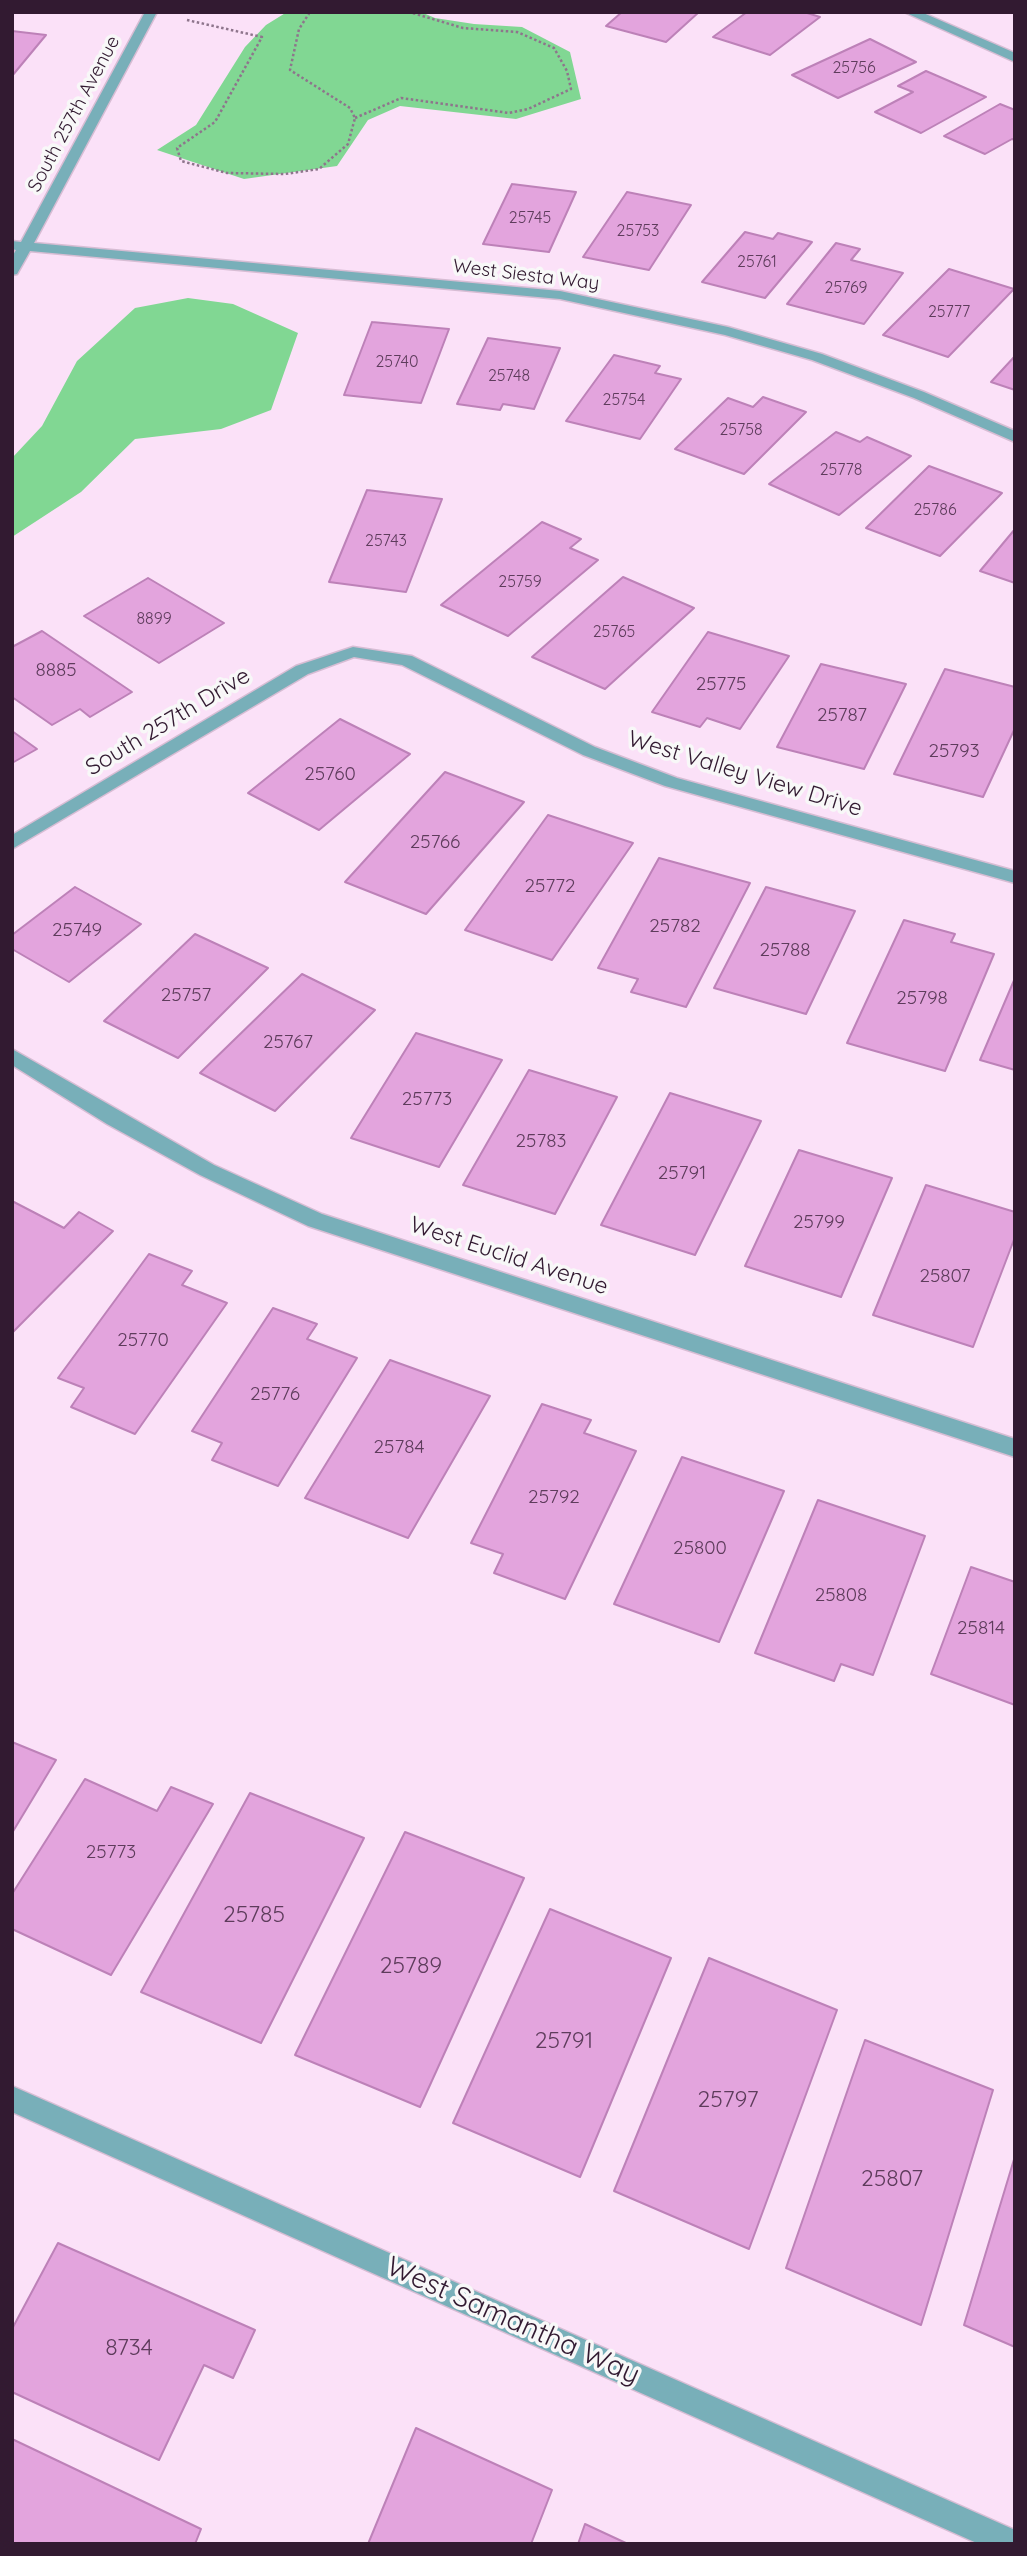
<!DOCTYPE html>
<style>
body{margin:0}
#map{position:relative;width:1027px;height:2556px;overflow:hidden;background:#fbe1f8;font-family:Quicksand,sans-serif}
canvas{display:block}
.frame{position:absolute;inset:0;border:14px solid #321a31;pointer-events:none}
</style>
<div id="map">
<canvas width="1027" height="2556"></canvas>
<div class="frame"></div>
</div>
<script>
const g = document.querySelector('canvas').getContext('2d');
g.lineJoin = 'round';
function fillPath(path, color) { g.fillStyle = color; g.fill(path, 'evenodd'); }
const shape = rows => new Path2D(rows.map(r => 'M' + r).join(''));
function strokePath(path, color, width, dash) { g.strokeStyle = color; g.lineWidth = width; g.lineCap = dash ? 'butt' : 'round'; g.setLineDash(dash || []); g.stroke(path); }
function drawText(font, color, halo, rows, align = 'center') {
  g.font = font + ' Quicksand,sans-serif'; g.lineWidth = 7; g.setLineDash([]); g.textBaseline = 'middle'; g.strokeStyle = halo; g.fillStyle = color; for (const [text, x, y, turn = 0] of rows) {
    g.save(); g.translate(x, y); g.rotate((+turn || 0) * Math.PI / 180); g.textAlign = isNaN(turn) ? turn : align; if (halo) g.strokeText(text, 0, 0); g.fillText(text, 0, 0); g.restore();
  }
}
const green = shape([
 [287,12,421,12,435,18,474,24,522,27,570,52,581,99,516,119,400,106,368,120,337,166,244,179,157,150,196,125,245,47,266,25],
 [188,298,233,304,298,333,271,410,221,429,135,439,81,492,12,537,12,458,42,426,77,361,135,308]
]);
const building = shape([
 [622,12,699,12,666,42,606,26,622,12],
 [747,12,804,12,820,17,770,55,713,37,747,12],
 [12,31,46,35,12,76,12,31],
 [870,39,916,62,838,98,792,75,870,39],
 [926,71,986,97,921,133,875,112,913,92,898,86,926,71],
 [1000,104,1015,110,1015,140,1012,139,985,154,944,136,1000,104],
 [512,184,576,192,549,252,483,244,512,184],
 [627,192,691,205,649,270,583,257,627,192],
 [745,232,773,239,778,233,812,242,765,298,702,282,745,232],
 [836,243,860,249,851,260,903,273,864,324,787,304,836,243],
 [949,269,1014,289,948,357,883,335,949,269],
 [372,322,449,329,421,403,344,395,372,322],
 [488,338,560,348,534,409,503,404,500,410,457,404,488,338],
 [614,355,660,366,655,373,681,379,640,439,566,421,614,355],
 [1015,356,1015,390,991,382,1015,356],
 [763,397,806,412,744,474,675,449,728,398,753,407,763,397],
 [836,432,860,442,867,437,911,456,839,515,769,484,836,432],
 [929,466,1002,493,940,556,866,528,929,466],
 [367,490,442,499,406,592,329,582,367,490],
 [542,522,581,539,570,548,598,560,508,636,441,605,542,522],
 [1015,529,1015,583,980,571,1015,529],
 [623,577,694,608,605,689,532,657,623,577],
 [148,578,224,623,159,663,84,616,148,578],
 [42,631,132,692,90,717,80,709,52,725,12,697,12,647,42,631],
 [708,632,789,656,740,729,707,718,700,727,652,712,708,632],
 [821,664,906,684,864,769,777,747,821,664],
 [945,669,1015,687,1015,728,983,797,894,774,945,669],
 [340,719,410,754,319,830,248,793,340,719],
 [12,731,37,749,12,763,12,731],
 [445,772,524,802,426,914,345,882,445,772],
 [548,815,633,843,552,960,465,930,548,815],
 [659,858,750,883,686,1007,631,992,638,979,598,968,659,858],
 [75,887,141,924,69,982,12,949,12,935,75,887],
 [766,887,855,911,806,1014,714,988,766,887],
 [904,920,955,934,951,942,994,954,945,1071,847,1043,904,920],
 [195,934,268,968,178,1058,104,1021,195,934],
 [302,974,375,1010,275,1111,200,1073,302,974],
 [1015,978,1015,1070,980,1060,1015,978],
 [416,1033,502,1060,439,1167,351,1138,416,1033],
 [529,1070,617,1097,555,1214,463,1185,529,1070],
 [670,1093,761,1121,695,1255,601,1225,670,1093],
 [799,1150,892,1178,841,1297,745,1266,799,1150],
 [926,1185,1015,1212,1015,1237,973,1347,873,1315,926,1185],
 [12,1201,64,1228,79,1212,113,1231,12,1333,12,1201],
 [149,1254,192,1271,182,1285,227,1303,135,1434,71,1407,84,1388,58,1378,149,1254],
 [273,1308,317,1324,307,1339,357,1358,278,1486,212,1460,222,1443,192,1431,273,1308],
 [390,1360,490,1396,408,1538,305,1498,390,1360],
 [542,1404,591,1420,584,1433,636,1451,565,1599,494,1573,503,1554,471,1543,542,1404],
 [682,1457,784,1491,719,1642,614,1604,682,1457],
 [818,1500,925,1536,873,1675,841,1664,834,1681,755,1653,818,1500],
 [971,1567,1015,1582,1015,1705,931,1674,971,1567],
 [12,1742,56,1760,12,1833,12,1742],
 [85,1779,157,1811,171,1787,213,1804,111,1975,12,1929,12,1894,85,1779],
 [250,1793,364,1838,261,2043,141,1992,250,1793],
 [405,1832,524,1878,420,2107,295,2055,405,1832],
 [550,1909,671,1958,580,2177,453,2123,550,1909],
 [709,1958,837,2010,749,2249,614,2191,709,1958],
 [865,2040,993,2090,921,2325,786,2268,865,2040],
 [1015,2156,1015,2347,964,2325,1015,2156],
 [58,2243,255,2330,233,2378,204,2365,159,2460,12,2392,12,2329,58,2243],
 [416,2428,552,2490,531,2544,368,2544,416,2428],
 [12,2439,201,2529,195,2544,12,2544,12,2439],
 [585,2524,628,2544,578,2544,585,2524]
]);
const path = shape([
 [187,20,262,37,215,122,177,148,181,161,227,173,285,174,319,169,348,144,355,118,350,108,290,70,299,29,310,12],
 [355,118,401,98,509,113,528,109,571,89,567,71,554,48,517,32,463,28,409,12]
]);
const minor = shape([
 [145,12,157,12,34,243,560,291,728,327,822,354,924,392,1015,431,1015,442,914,398,812,360,725,335,560,299,30,251,17,274,12,275,12,257,16,250,12,249,12,241,21,242,145,12],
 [904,12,921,12,1015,53,1015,62,904,12],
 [353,647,412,656,595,747,677,778,1015,871,1015,883,665,786,583,755,402,665,354,657,308,674,12,849,12,835,296,666,353,647],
 [12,1049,214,1165,322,1214,1015,1439,1015,1457,308,1226,200,1175,107,1124,12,1065,12,1049],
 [12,2086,1015,2530,1015,2544,979,2544,12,2112,12,2086]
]);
const farNumbernames = [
 ["25756",854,68],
 ["25745",530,218],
 ["25753",638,231],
 ["25761",757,262],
 ["25769",846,288],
 ["25777",949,312],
 ["25740",397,362],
 ["25748",509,376],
 ["25754",624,400],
 ["25758",741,430],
 ["25778",841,470],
 ["25786",935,510],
 ["25743",386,541],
 ["25759",520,582],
 ["8899",154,619],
 ["25765",614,632]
];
const farStreetnames = [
 ["South 257th Avenue",74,114,-62],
 ["West Siesta Way",526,275,7]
];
const numberNames = [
 ["8885",56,670],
 ["25775",721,684],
 ["25787",842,715],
 ["25793",954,751],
 ["25760",330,774],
 ["25766",435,842],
 ["25772",550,886],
 ["25782",675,926],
 ["25749",77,930],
 ["25788",785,950],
 ["25757",186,995],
 ["25798",922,998],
 ["25767",288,1042],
 ["25773",427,1099],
 ["25783",541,1141],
 ["25791",682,1173],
 ["25799",819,1222],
 ["25807",945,1276],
 ["25770",143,1340],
 ["25776",275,1394],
 ["25784",399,1447],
 ["25792",554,1497],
 ["25800",700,1548],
 ["25808",841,1595],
 ["25814",981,1628],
 ["25773",111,1852]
];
const streetNames = [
 ["South 257th Drive",168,722,-31],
 ["West Valley View Drive",745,774,17],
 ["West Euclid Avenue",509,1256,18]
];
const nearNumbernames = [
 ["25785",254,1915],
 ["25789",411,1966],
 ["25791",564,2041],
 ["25797",728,2100],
 ["25807",892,2179],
 ["8734",129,2348]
];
const nearStreetnames = [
 ["West Samantha Way",513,2321,24]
];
fillPath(green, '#81d793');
fillPath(building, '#e3a4dd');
strokePath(building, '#bd81b8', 2);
strokePath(minor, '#d7bdd4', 3);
strokePath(path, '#8e758c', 2.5, [2.5, 2.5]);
fillPath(minor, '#78afb9');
drawText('16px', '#5e3c5c', null, farNumbernames);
drawText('19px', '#321a31', '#f8f8f8', farStreetnames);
drawText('19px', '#5e3c5c', null, numberNames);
drawText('23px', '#321a31', '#f8f8f8', streetNames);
drawText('23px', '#5e3c5c', null, nearNumbernames);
drawText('28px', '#321a31', '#f8f8f8', nearStreetnames);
</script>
